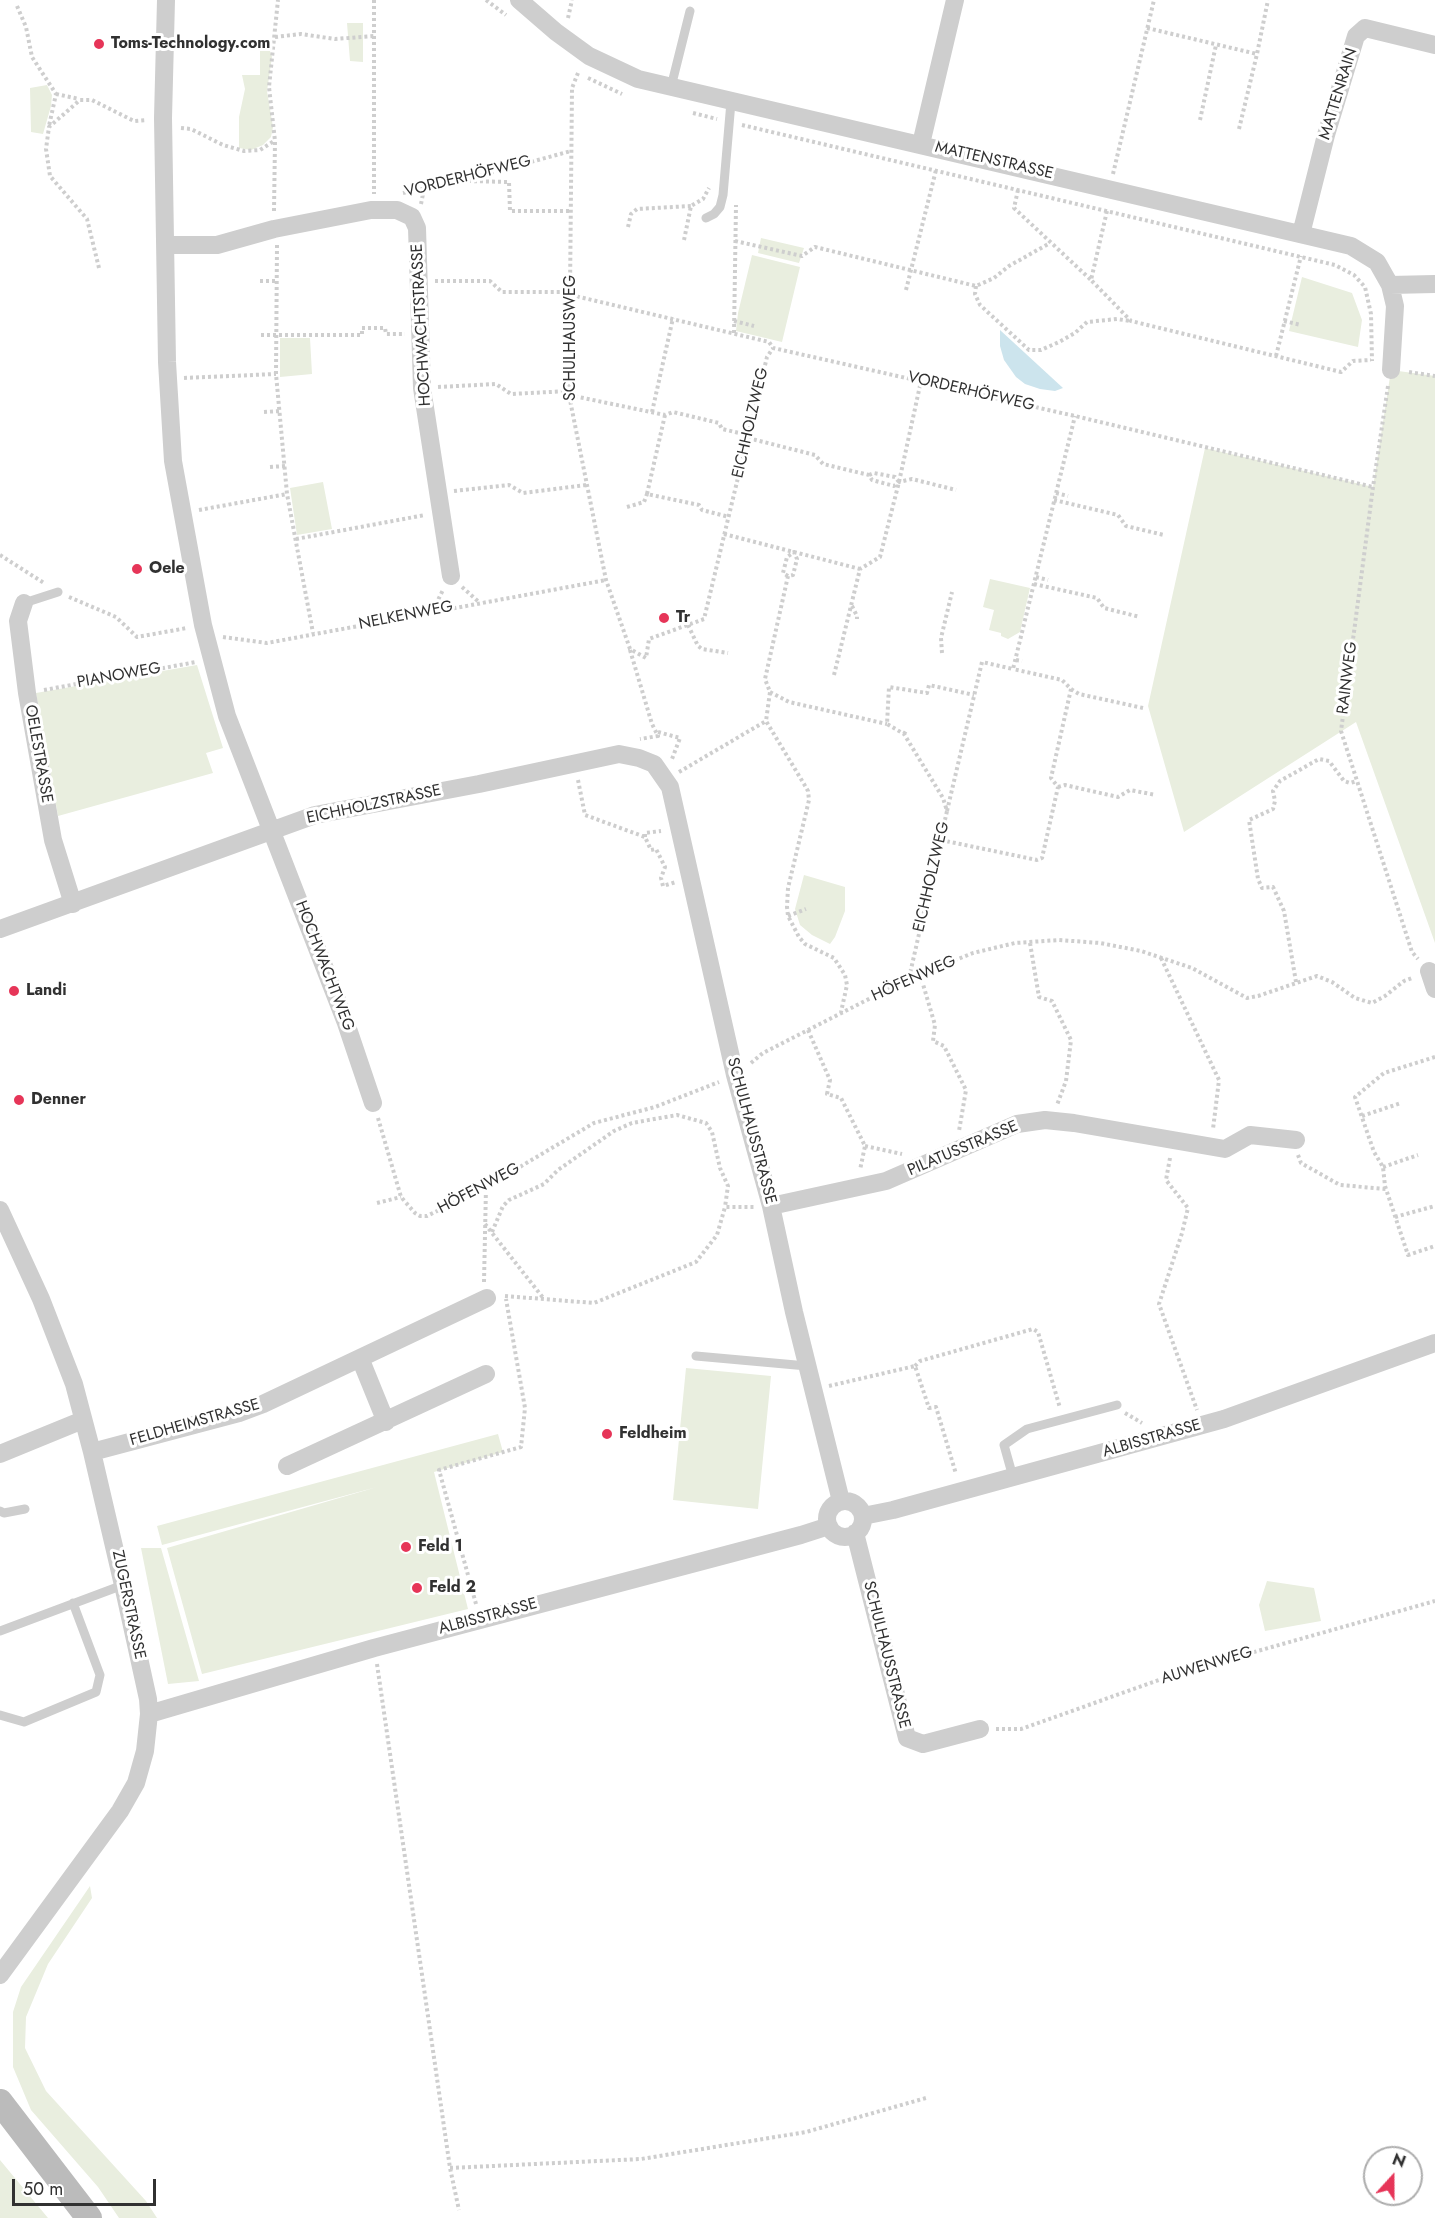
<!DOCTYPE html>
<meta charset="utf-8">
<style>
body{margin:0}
#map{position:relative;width:1435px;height:2218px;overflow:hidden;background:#fff;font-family:Jost,sans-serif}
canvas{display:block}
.north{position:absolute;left:1363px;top:2146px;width:60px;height:60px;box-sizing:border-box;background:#fff;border:2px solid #adadad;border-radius:50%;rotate:21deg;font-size:16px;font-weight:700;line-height:24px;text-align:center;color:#313131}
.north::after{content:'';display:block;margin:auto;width:21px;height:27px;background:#e63558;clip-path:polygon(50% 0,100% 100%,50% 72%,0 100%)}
.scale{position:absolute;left:12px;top:2179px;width:144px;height:27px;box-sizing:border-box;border:3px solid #313131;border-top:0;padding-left:8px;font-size:18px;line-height:21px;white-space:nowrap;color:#313131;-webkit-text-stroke:4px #fff;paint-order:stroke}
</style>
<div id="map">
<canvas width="1435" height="2218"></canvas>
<div class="north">N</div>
<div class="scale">50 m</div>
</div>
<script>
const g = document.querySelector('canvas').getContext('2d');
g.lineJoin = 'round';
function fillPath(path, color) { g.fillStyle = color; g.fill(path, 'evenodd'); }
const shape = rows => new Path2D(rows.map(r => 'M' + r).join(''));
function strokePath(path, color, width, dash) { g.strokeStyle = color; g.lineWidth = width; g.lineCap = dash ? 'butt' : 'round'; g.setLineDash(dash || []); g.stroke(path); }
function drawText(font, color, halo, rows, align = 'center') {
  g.font = font + ' Jost,sans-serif'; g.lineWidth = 6; g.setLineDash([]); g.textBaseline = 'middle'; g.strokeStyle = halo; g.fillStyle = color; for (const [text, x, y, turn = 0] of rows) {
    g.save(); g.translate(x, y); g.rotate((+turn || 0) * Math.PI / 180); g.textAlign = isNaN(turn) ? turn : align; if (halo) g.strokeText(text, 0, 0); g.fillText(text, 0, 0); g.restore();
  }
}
const green = shape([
 [347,23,363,23,363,62,350,61],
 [260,49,270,51,272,57,267,91,273,127,271,137,263,145,251,150,239,148,239,117,245,89,242,75,260,75],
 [47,85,52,95,51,106,43,134,31,132,30,88],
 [761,238,804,248,799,263,758,253],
 [752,255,800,267,782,342,736,331,738,313],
 [1302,277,1352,293,1362,320,1358,347,1289,331],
 [280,338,310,338,312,374,280,377],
 [1391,370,1435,376,1435,943,1356,722,1184,832,1148,706,1205,448,1373,487],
 [323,482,332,529,297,535,290,488],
 [990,579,1030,588,1020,632,1008,639,1001,636,1001,633,989,630,994,610,983,607],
 [197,665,223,748,206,753,213,773,58,816,36,693],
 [804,875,845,887,845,911,835,937,830,944,812,935,800,925,795,909],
 [686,1368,771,1376,758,1509,673,1500],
 [498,1434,503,1452,434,1472,468,1609,202,1674,167,1548,377,1487,162,1545,157,1526],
 [141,1548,161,1548,199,1681,168,1684],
 [1267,1581,1314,1588,1321,1621,1265,1631,1259,1605],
 [90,1886,92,1898,48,1964,26,2017,25,2048,46,2091,146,2201,157,2218,119,2218,98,2187,31,2110,13,2067,13,2012,21,1987],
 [0,2160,48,2218,0,2218]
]);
const water = shape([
 [1000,330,1063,388,1055,391,1040,389,1025,384,1016,377,1004,360,1000,346]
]);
const path = shape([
 [374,0,374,194],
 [486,0,506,15],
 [17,6,26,27,32,57,56,94,49,126],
 [568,18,572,0],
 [1147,28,1257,54,1268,0],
 [275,37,301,34,335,39,374,36],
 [578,73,572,88,569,395,606,580,630,649,646,658,649,639,704,619,767,357,773,348],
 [588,78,622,94],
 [56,94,79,99],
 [693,113,717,119],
 [1200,120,1216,45],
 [742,125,1335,265,1354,275,1365,287,1371,314,1372,361],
 [181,128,191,129,223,145,244,151,260,150,274,141],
 [1239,129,1257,54],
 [1113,174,1154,0],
 [468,181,509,182,510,211,571,211],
 [1018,190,1014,208,1091,280],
 [403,193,461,181,571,151],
 [421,204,424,189],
 [274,211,275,141,269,87,278,0],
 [1107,211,1091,280,1131,321,1341,372,1353,361,1371,360],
 [628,227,631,214,637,209,691,206],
 [684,240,691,206,703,199,709,188],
 [735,241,802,256,815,247,976,286,994,278,1009,266,1050,243],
 [277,245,276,374,287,494,313,633],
 [99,268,87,219,50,176,46,149,49,127,80,100,92,100,134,121,146,120],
 [260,281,277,281],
 [435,281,490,281,502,292,571,292],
 [976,286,975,294,980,305,1029,350,1041,350,1059,342,1075,333,1087,322,1117,319,1130,321],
 [906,290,936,170],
 [571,295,769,342,773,348,1075,416,1373,487],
 [734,321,754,326],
 [1284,321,1301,325],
 [734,333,736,205],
 [261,335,362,335,362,328,385,328,386,334,405,334],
 [1276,356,1301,256],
 [1409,372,1435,376],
 [184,378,276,374],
 [1388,386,1373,487,1341,731,1412,952,1418,959],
 [438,387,496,384,511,394,569,391],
 [569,395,665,415,673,412,719,423,722,429,748,435],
 [264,412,280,411],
 [652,412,673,318],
 [665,415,647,494,699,505,702,510,729,517],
 [748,438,815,455,823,464,869,475,872,480,894,486,899,482,912,479,956,490],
 [270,467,285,466],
 [869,475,874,473,895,477,899,482],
 [454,491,509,485,523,493,586,485],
 [1056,493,1068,496],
 [1054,500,1118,515,1126,526,1164,535],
 [627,507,644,502,647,494],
 [199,510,287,494],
 [724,534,860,569],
 [296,539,425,515],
 [0,555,44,583],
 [788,576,783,573,787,557,794,552,797,559,793,575,788,576,765,679,770,692,766,721,804,784,808,791,809,800,788,888,787,907,788,916,799,937,805,944,834,958,845,975,847,985,841,1012],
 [1036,577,1048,580],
 [1034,584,1097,598,1104,608,1140,617],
 [462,587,479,602],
 [69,597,116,617,137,637,187,628],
 [852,606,857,616,857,619],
 [433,610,443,590],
 [688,625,698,646,702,649,728,653],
 [223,637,267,643,606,580],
 [630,650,652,724,658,736,640,739],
 [942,653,941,638,952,592],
 [1016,660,1022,661],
 [834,675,860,569,880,557,899,482,921,381],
 [1071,689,1079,694,1143,708],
 [44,690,196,662],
 [770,692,789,702,887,724],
 [658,732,680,738,672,759],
 [904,734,907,729],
 [679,772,766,721],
 [578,780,585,815,645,837,651,850,656,849,665,867,661,878,663,886,676,882],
 [1058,787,1065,785,1118,797,1130,790,1156,795],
 [947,811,982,662,1013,669,1075,416],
 [645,837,645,833,661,831],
 [941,840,1037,860,1042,858,1058,787,1051,778,1071,689,1062,680,1013,669],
 [788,916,806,909],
 [1030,943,1039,997,1052,1001,1071,1040,1066,1081,1057,1105],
 [1161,958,1219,1080,1213,1129],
 [920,974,935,1025,933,1041,944,1046,966,1090,959,1131],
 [909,978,947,811,943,798,904,734,887,724,889,687,927,693,929,685,974,695],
 [1296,982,1284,911,1273,887,1262,888,1258,879,1249,820,1273,809,1275,801,1273,791,1280,781,1319,759,1329,761,1344,781,1350,783,1357,781],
 [808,1030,830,1080,827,1094,841,1098,865,1146,860,1170],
 [1435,1057,1384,1073,1355,1097,1374,1152,1383,1167,1385,1186,1408,1255,1435,1246],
 [751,1063,763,1053,908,979,973,953,1015,943,1059,940,1100,943,1141,951,1192,968,1247,998,1258,996,1317,976,1332,982,1355,998,1372,1003,1385,996,1404,981,1412,978],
 [1362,1116,1401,1103],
 [378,1118,401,1197,415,1213,420,1216,427,1216,486,1187,594,1123,655,1107,719,1082],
 [865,1146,902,1154],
 [1298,1155,1301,1163,1340,1185,1386,1189],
 [1170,1158,1166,1180,1188,1208,1182,1233,1159,1304,1197,1410],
 [1383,1167,1418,1155],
 [377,1203,401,1197],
 [1395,1217,1435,1206],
 [485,1224,544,1299],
 [492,1232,503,1206,509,1200,544,1184,558,1170,614,1131,632,1123,677,1115,706,1123,712,1132,720,1168,728,1186,725,1207],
 [484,1282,486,1187],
 [505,1296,594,1303,696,1262,717,1235,725,1207,754,1207],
 [915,1366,920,1361,1033,1329,1038,1332,1060,1408],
 [829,1386,915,1366,929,1408,936,1407,956,1474],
 [1125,1413,1142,1423],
 [476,1604,439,1470,521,1447,525,1408,506,1299],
 [377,1664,450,2168,459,2210],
 [996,1729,1021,1729,1176,1674,1435,1601],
 [450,2168,641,2159,806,2132,926,2098]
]);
const lane = shape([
 [671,87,690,11],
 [706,218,714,214,720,207,723,195,731,102],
 [24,603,58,592],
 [696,1356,807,1366],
 [1013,1477,1004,1445,1027,1429,1117,1405],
 [0,1511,4,1513,25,1509],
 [0,1631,123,1585],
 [0,1715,24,1722,96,1692,100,1675,73,1603]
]);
const street = shape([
 [166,0,163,118,167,362,173,461,203,625,227,716,346,1023,373,1103],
 [519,0,556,32,589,56,638,79,1351,246,1377,262,1390,285,1395,306,1391,370],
 [921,144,955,0],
 [1301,234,1326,135,1356,36,1365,28,1435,45],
 [166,245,217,245,274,229,371,210,397,210,412,217,417,228,422,388,451,576],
 [1390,285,1435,284],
 [24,603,18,621,27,693,53,840,73,904],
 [0,929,315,815,479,784,619,754,639,758,654,764,670,787,735,1075,771,1206,794,1312,841,1501],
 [1429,971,1435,989],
 [771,1206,886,1181,1017,1124,1045,1120,1074,1123,1225,1149,1250,1135,1296,1140],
 [0,1210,41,1299,74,1384,92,1452,123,1585,148,1699,149,1714,145,1751,136,1783,120,1811,0,1975],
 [360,1358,386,1422],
 [92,1452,239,1413,263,1404,487,1298],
 [0,1454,83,1420],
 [287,1466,486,1374],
 '827 1519a18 18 0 1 1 36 0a18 18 0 1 1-36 0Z',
 [863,1516,893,1510,1224,1419,1435,1343],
 [855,1533,907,1738,923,1744,980,1729],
 [149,1714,374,1648,801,1535,829,1526]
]);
const secondary = shape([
 [0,2102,89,2218]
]);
const markers = [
 [99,44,6,"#e63558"],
 [137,569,6,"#e63558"],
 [664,618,6,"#e63558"],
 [14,991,6,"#e63558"],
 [19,1100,6,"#e63558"],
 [607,1434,6,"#e63558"],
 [406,1547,6,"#e63558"],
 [417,1588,6,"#e63558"]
];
const poiNames = [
 ["Toms-Technology.com",111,44],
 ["Oele",149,569],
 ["Tr",676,618],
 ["Landi",26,991],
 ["Denner",31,1100],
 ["Feldheim",619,1434],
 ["Feld 1",418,1547],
 ["Feld 2",429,1588]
];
const streetNames = [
 ["MATTENRAIN",1339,94,-73],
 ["MATTENSTRASSE",994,161,13],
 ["VORDERHÖFWEG",468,177,-14],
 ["HOCHWACHTSTRASSE",422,325,-93],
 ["SCHULHAUSWEG",571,338,-90],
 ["VORDERHÖFWEG",971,392,13],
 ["EICHHOLZWEG",751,423,-77],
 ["NELKENWEG",406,616,-11],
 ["PIANOWEG",119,676,-10],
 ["RAINWEG",1348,678,-83],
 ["OELESTRASSE",38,754,80],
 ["EICHHOLZSTRASSE",374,805,-12],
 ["EICHHOLZWEG",932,877,-77],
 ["HOCHWACHTWEG",324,966,69],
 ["HÖFENWEG",914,979,-24],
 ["SCHULHAUSSTRASSE",751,1131,75],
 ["PILATUSSTRASSE",963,1149,-23],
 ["HÖFENWEG",479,1189,-28],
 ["FELDHEIMSTRASSE",195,1423,-16],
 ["ALBISSTRASSE",1152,1439,-16],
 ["ZUGERSTRASSE",128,1605,78],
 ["ALBISSTRASSE",488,1617,-15],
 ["SCHULHAUSSTRASSE",886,1655,76],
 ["AUWENWEG",1207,1666,-17]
];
fillPath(green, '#e9eedf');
fillPath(water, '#cce4ed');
strokePath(path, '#cecece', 4, [3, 3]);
strokePath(lane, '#cecece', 9);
strokePath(street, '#cecece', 18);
strokePath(secondary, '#bbb', 26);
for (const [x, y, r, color] of markers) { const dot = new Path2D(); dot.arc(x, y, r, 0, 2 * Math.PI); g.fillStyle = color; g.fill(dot); strokePath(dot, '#fff', 2); }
drawText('bold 16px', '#313131', '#fff', poiNames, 'left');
drawText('16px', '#313131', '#fff', streetNames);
</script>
